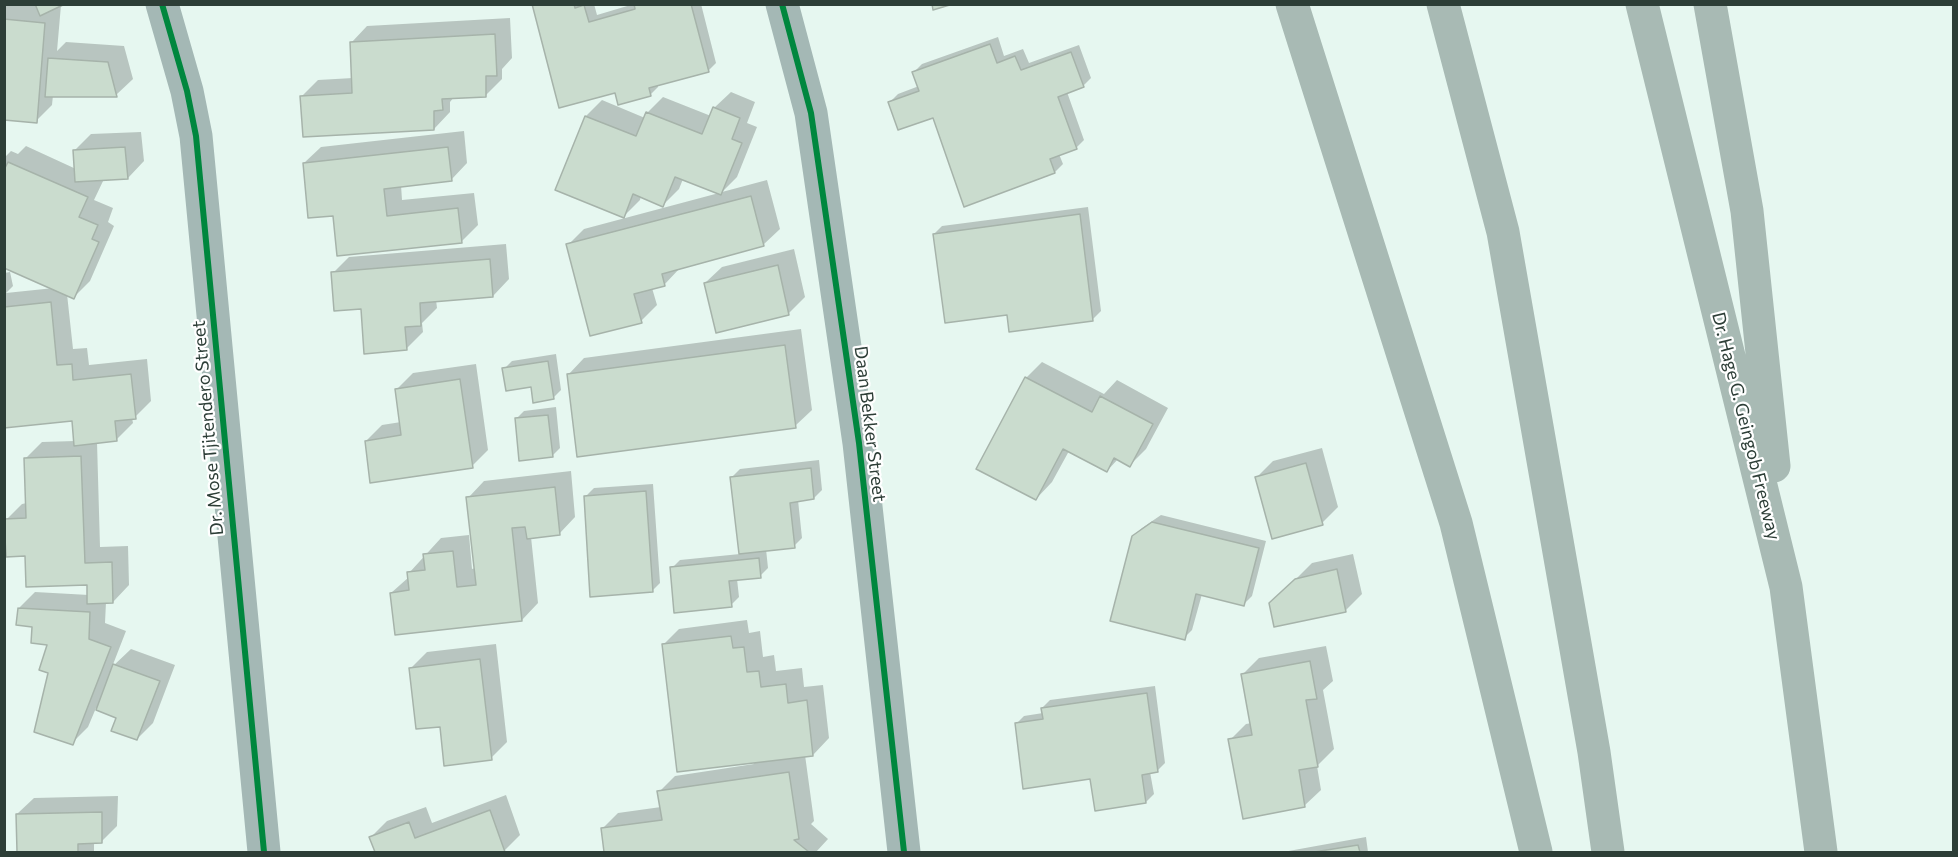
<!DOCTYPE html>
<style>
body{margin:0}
#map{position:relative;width:1958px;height:857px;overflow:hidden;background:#e6f7f0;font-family:Commissioner,sans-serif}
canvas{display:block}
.frame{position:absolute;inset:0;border:6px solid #2d3e37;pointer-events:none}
</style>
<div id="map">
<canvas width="1958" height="857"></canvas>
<div class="frame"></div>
</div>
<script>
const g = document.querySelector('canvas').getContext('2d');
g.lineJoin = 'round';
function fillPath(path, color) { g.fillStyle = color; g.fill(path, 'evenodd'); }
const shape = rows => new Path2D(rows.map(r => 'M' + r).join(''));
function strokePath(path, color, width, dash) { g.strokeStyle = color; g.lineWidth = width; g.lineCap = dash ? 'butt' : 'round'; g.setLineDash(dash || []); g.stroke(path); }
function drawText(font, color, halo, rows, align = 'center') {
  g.font = font + ' Commissioner,sans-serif'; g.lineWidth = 4.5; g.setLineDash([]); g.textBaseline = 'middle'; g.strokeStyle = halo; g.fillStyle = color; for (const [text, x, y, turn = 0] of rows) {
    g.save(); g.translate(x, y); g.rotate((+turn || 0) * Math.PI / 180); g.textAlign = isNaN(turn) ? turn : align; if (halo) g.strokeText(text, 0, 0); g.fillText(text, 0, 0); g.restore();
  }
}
const shadow = shape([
 [8,4,61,5,57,51,66,42,124,46,133,79,116,95,53,95,52,105,36,121,4,118,4,8],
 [533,4,594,4,597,15,634,4,701,4,716,63,708,71,658,84,658,87,650,95],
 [510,18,512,58,502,69,502,79,486,95,454,97,450,102,450,112,434,129,302,96,318,80,353,78,351,43,367,26],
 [998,37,1004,56,1023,49,1029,63,1079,45,1091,78,1083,86,1067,92,1084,140,1076,148,1059,154,1063,164,1055,172,933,116,890,102,898,94,919,86,914,72,922,64],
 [731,92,755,102,747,123,757,127,737,177,722,192,767,180,780,229,763,245,680,268,664,285,652,288,657,305,641,321,568,245,584,229,719,193,683,179,679,189,663,205,641,196,640,200,624,216,586,116,602,100,645,118,647,113,663,97,711,116,714,108],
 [464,131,467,163,451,180,401,185,402,200,474,193,478,225,462,241,334,214,304,163,321,147],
 [141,132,144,161,128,178,104,179,94,200,113,208,108,222,114,226,90,281,74,297,67,294,73,349,87,348,89,365,147,359,151,401,135,417,132,418,133,423,117,439,97,442,100,547,128,546,129,585,113,602,106,602,105,623,126,631,112,667,131,649,175,665,153,723,137,739,118,717,96,708,88,727,72,743,50,672,49,644,19,608,35,592,89,595,88,584,27,555,6,520,22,504,27,503,26,458,42,442,75,441,73,419,4,427,4,273,10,272,13,286,6,293,54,288,4,195,4,158,11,151,18,154,26,146,76,169,75,150,91,134],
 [1088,207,1101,311,1093,319,1009,314,934,234,942,226],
 [506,244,509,279,493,296,436,300,437,308,422,323,423,332,406,349,362,307,333,273,349,257],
 [794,249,805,297,788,314,705,283,722,267],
 [801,329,812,410,795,426,568,375,584,358],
 [556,354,561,390,553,398,504,369,512,361],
 [1042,362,1104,394,1117,380,1168,408,1146,449,1130,465,1118,459,1107,471,1069,451,1052,482,1036,499,1026,378],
 [476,364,488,450,472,466,366,441,382,425,401,422,397,389,413,373],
 [556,407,560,448,552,456,516,419,524,411],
 [1322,448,1338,507,1322,523,1257,477,1273,461],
 [819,460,822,490,814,498,798,500,802,538,794,546,766,549,768,568,760,576,737,579,739,597,731,605,672,568,680,560,740,554,732,477,740,469],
 [571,471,575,517,559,534,531,537,538,603,522,620,391,593,409,577,409,573,441,538,469,535,472,569,475,568,468,498,484,481],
 [653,484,660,583,652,591,586,496,594,488],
 [1161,515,1266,541,1252,596,1244,604,1202,594,1192,630,1184,638,1133,536,1142,528],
 [1353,554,1362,594,1345,611,1271,604,1312,563],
 [747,620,749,633,760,631,763,657,774,655,776,671,802,668,804,687,823,685,829,738,813,755,805,755,814,821,811,824,828,839,816,852,605,852,602,829,618,813,661,807,659,792,675,776,754,764,663,645,679,629],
 [496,644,507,742,491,758,441,725,411,668,427,652],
 [1326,646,1333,681,1323,690,1334,749,1317,766,1321,790,1304,806,1230,740,1246,724,1252,723,1243,674,1259,658],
 [1155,686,1165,763,1157,771,1150,772,1154,794,1146,802,1092,778,1016,724,1024,716,1043,713,1042,708,1050,700],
 [506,795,520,835,504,851,377,852,371,837,387,821,426,807,432,823],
 [118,796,117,826,101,842,94,842,94,852,18,852,17,814,34,798],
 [1366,837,1368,852,1283,852]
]);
const building = shape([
 [35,4,65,4,40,16,35,4],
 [532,4,574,4,575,8,584,5,589,22,635,9,634,4,691,4,709,72,649,88,651,96,618,105,615,93,559,108,532,4],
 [932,4,953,4,933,10,932,4],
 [4,19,45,23,37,123,4,120,4,19],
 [495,34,497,76,486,76,486,97,442,99,443,110,434,111,434,130,303,137,300,96,352,93,350,42,495,34],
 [990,44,997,63,1015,56,1021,70,1071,52,1084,87,1058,97,1077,149,1050,159,1055,173,964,207,933,118,898,130,888,102,919,91,912,72,990,44],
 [48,58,108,62,117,97,45,97,48,58],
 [713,107,740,118,732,139,742,143,721,195,675,177,663,207,633,194,624,218,555,190,585,116,636,136,646,112,702,134,713,107],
 [125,147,128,179,75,182,73,150,125,147],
 [448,147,452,181,384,189,387,216,458,208,462,243,337,256,333,216,308,218,303,163,448,147],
 [8,162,88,197,79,217,98,225,92,239,99,242,74,299,4,268,4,170,8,162],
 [751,196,764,246,662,274,665,286,634,294,642,323,590,336,566,244,751,196],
 [1080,214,1093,321,1009,332,1007,315,945,323,933,234,1080,214],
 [490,259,493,297,420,303,421,326,405,327,407,350,364,354,361,309,334,311,331,272,490,259],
 [778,265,789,315,716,333,704,283,778,265],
 [51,302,57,365,72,364,73,380,131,374,136,419,115,421,117,441,74,446,72,421,4,428,4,307,51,302],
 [785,345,796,428,577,457,567,374,785,345],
 [548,361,554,399,533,403,531,387,506,391,502,368,548,361],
 [1025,377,1092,412,1100,396,1153,424,1130,467,1114,458,1107,472,1063,449,1036,500,976,469,1025,377],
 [460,379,473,468,370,483,365,441,401,435,395,389,460,379],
 [548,415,553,457,519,461,515,418,548,415],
 [81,456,85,563,112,562,113,603,87,604,87,585,26,587,25,556,6,557,4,519,26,518,24,458,81,456],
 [1306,463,1323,525,1272,539,1255,477,1306,463],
 [811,468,814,499,790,503,795,548,739,554,730,477,811,468],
 [555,487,560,535,527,539,525,527,512,528,522,621,395,635,390,593,409,590,407,572,425,570,423,554,453,551,457,587,476,585,466,497,555,487],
 [646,491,653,592,590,597,584,496,646,491],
 [1152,522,1259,548,1244,606,1196,594,1185,640,1110,621,1132,536,1152,522],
 [759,558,761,578,729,581,732,607,674,613,670,567,759,558],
 [1337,569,1346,612,1274,627,1269,603,1295,579,1337,569],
 [18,608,90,612,89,639,111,647,73,745,34,732,48,673,39,670,47,645,31,643,32,627,16,625,18,608],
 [731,636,733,648,744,647,747,672,759,671,761,687,786,684,788,703,807,700,813,756,677,772,662,644,731,636],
 [480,659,492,760,444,766,440,727,416,729,409,668,480,659],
 [1310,661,1317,699,1306,700,1318,767,1299,770,1305,807,1243,819,1228,739,1252,735,1241,674,1310,661],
 [113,664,160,681,137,740,111,731,116,718,96,710,113,664],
 [1147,693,1158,772,1142,775,1146,803,1095,811,1090,779,1023,789,1015,723,1043,719,1041,708,1147,693],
 [789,772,799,839,794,840,809,852,604,852,601,828,662,820,657,791,789,772],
 [490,810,505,852,375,852,369,837,409,822,415,838,490,810],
 [102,812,102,843,78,844,78,852,17,852,16,814,102,812],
 [1358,845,1360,852,1314,852,1358,845]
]);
const minor = shape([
 [162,4,187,91,196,136,264,852],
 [782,4,811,113,859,443,904,852]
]);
const highway = shape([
 [1292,4,1456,523,1536,852],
 [1443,4,1503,232,1594,752,1608,852],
 [1642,4,1786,587,1821,852],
 [1710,4,1747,211,1774,466]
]);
const cycleway = shape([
 [162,4,187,91,196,136,264,852],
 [782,4,811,113,859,443,904,852]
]);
const streetNames = [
 ["Daan Bekker Street",870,424,83],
 ["Dr. Hage G. Geingob Freeway",1746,426,76],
 ["Dr. Mose Tjitendero Street",208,428,-95]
];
fillPath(shadow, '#0003');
fillPath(building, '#cadcce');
strokePath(building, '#a6b3aa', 1.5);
strokePath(minor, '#a4b8b5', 33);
strokePath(highway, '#a8bab4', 33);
strokePath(cycleway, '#00873e', 6);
drawText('18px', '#2d3e37', '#fff', streetNames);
</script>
